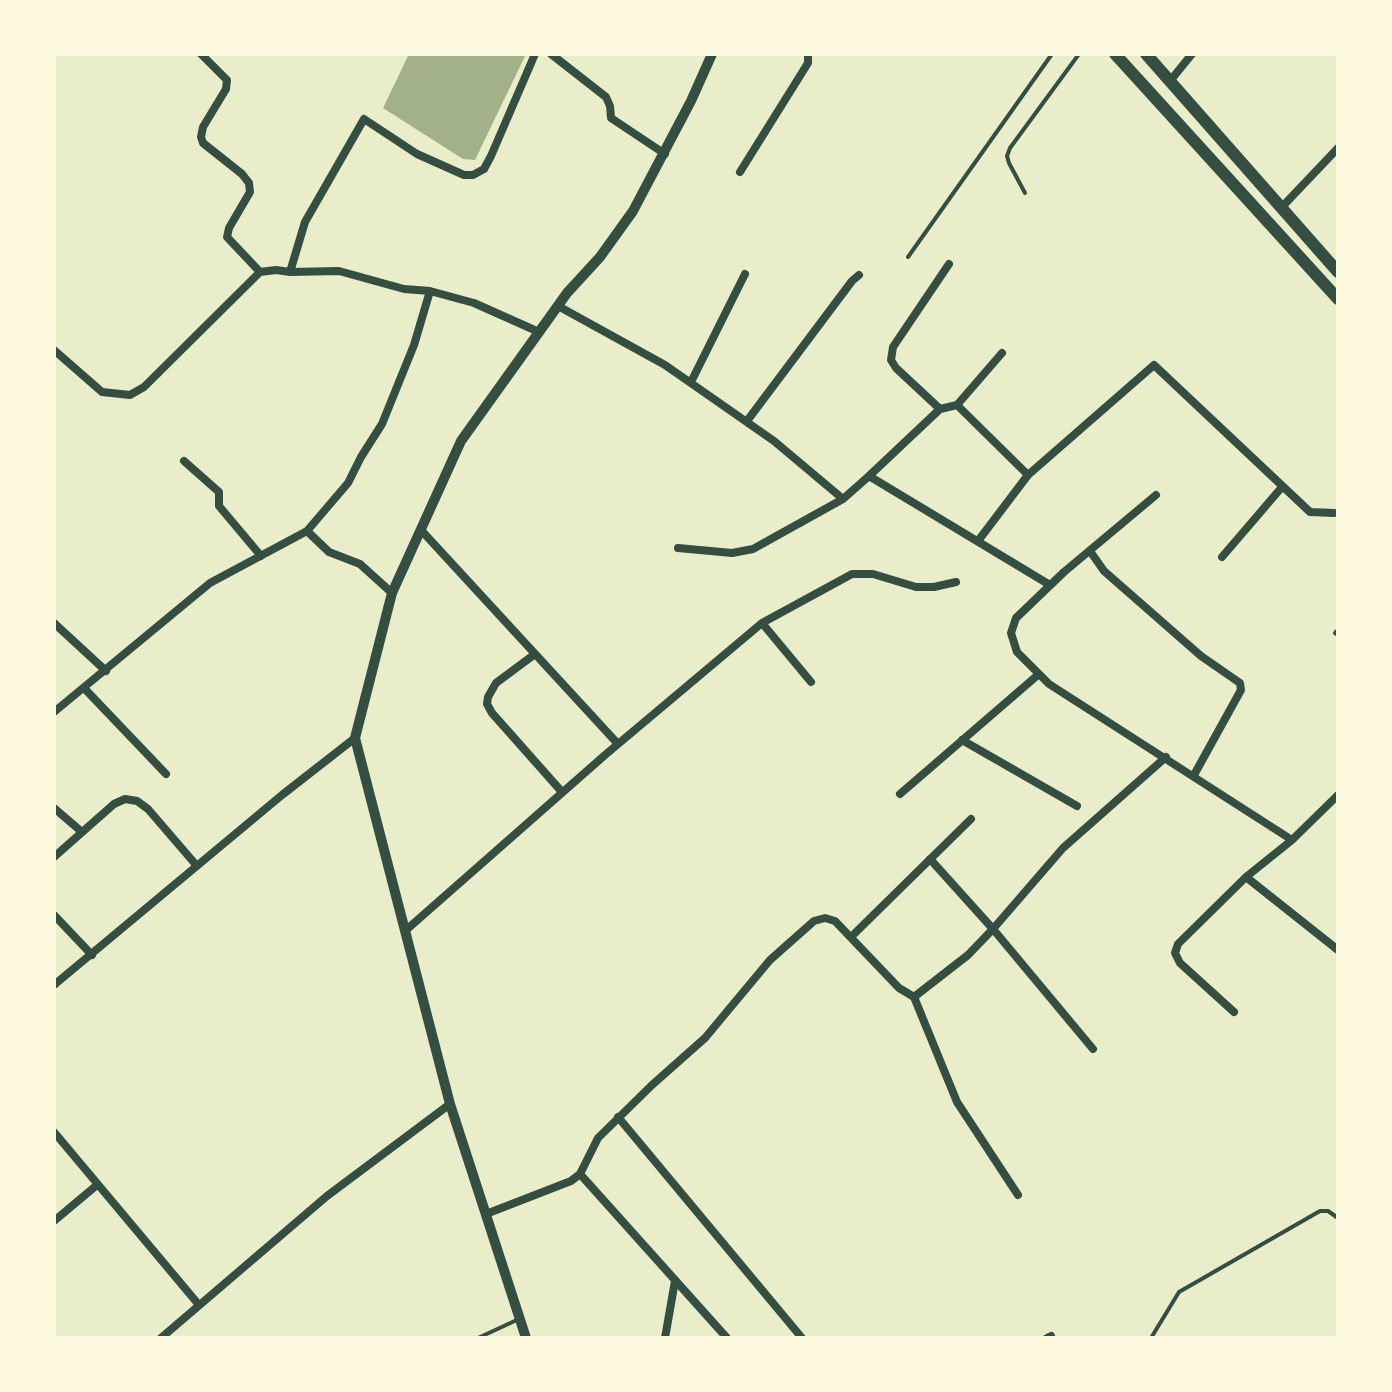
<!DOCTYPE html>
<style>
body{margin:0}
#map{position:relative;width:1392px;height:1392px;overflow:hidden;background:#e9edc9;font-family:Montserrat,sans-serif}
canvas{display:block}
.frame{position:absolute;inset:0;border:56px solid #fefae0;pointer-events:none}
</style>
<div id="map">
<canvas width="1392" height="1392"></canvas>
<div class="frame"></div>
</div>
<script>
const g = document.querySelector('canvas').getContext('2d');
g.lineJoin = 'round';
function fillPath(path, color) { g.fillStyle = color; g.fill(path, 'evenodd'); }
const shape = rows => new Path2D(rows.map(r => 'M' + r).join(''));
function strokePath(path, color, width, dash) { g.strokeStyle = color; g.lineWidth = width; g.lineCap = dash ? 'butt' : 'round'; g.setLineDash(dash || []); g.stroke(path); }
const water = shape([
 [409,54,526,54,475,160,463,159,383,108]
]);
const service = shape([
 [1025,193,1009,163,1007,156,1010,148,1079,54],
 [908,257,1052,54],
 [1338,630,1335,633,1338,635],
 [478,1338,519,1319],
 [1151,1338,1179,1292,1320,1211,1328,1211,1338,1218]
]);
const minor = shape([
 [201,54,227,80,226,89,203,127,201,137,203,143,242,174,249,183,250,192,229,228,227,237,260,272],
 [551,54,606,97,610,106,611,118,665,154],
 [1170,81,1192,54],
 [740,172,808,63,808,54],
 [1281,208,1338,148],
 [290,272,305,222,364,119,417,154,464,175,473,175,484,169,491,156,535,54],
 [558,306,665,365,774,441,843,499,869,476,1050,585],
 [54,350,102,392,130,395,144,387,260,272,276,270,290,272,339,271,404,289,430,291,474,303,539,332],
 [691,382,745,274],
 [957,405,1002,353],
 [940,409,896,368,891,360,893,347,949,264],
 [747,421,852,281,859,275],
 [184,461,219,492,219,506,261,556],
 [869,476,940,409,957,405,1028,475],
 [1156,495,1064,572,1016,618,1011,633,1017,652,1049,684,1292,840,1338,795],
 [421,530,618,744],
 [978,541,1028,475,1154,365,1310,512,1334,513],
 [678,548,732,553,753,549,843,499],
 [1090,551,1104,571,1201,656,1240,683,1241,690,1194,775],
 [1222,557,1282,487],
 [392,593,360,564,329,552,307,531,348,483,361,457,382,424,414,345,430,291],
 [54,623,106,671],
 [762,623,852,574,873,574,916,587,934,587,956,582],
 [535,654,496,683,488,697,487,704,492,713,562,792],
 [84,688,166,774],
 [54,712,210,583,307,531],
 [962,740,1077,806],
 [900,794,1039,674],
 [54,808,82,832],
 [1292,840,1246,877,1338,950],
 [54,857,114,804,125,799,137,801,148,809,197,866],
 [930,859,993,929,1093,1049],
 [54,915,92,955],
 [405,931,605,755,762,623,811,682],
 [851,937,971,819],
 [54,985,282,795,355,738],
 [914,997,957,1102,1018,1195],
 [1234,1012,1180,963,1175,953,1178,944,1246,877],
 [618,1117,802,1338],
 [54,1132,199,1305],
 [580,1174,727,1338],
 [486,1214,571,1181,580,1174,598,1138,652,1085,705,1038,770,960,814,921,825,918,835,921,899,988,914,997,968,955,993,929,1063,848,1166,757],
 [54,1221,97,1185],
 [161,1338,327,1196,450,1104],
 [665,1338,675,1281],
 [1047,1338,1051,1336]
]);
const tertiary = shape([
 [526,1338,450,1104,355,738,392,593,461,441,567,293,600,257,633,211,691,101,712,54]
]);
const primary = shape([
 [1115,54,1338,299],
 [1146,54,1338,272]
]);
fillPath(water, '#a3b18a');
strokePath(service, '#344e41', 4);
strokePath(minor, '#344e41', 8);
strokePath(tertiary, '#344e41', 10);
strokePath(primary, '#344e41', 12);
</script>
